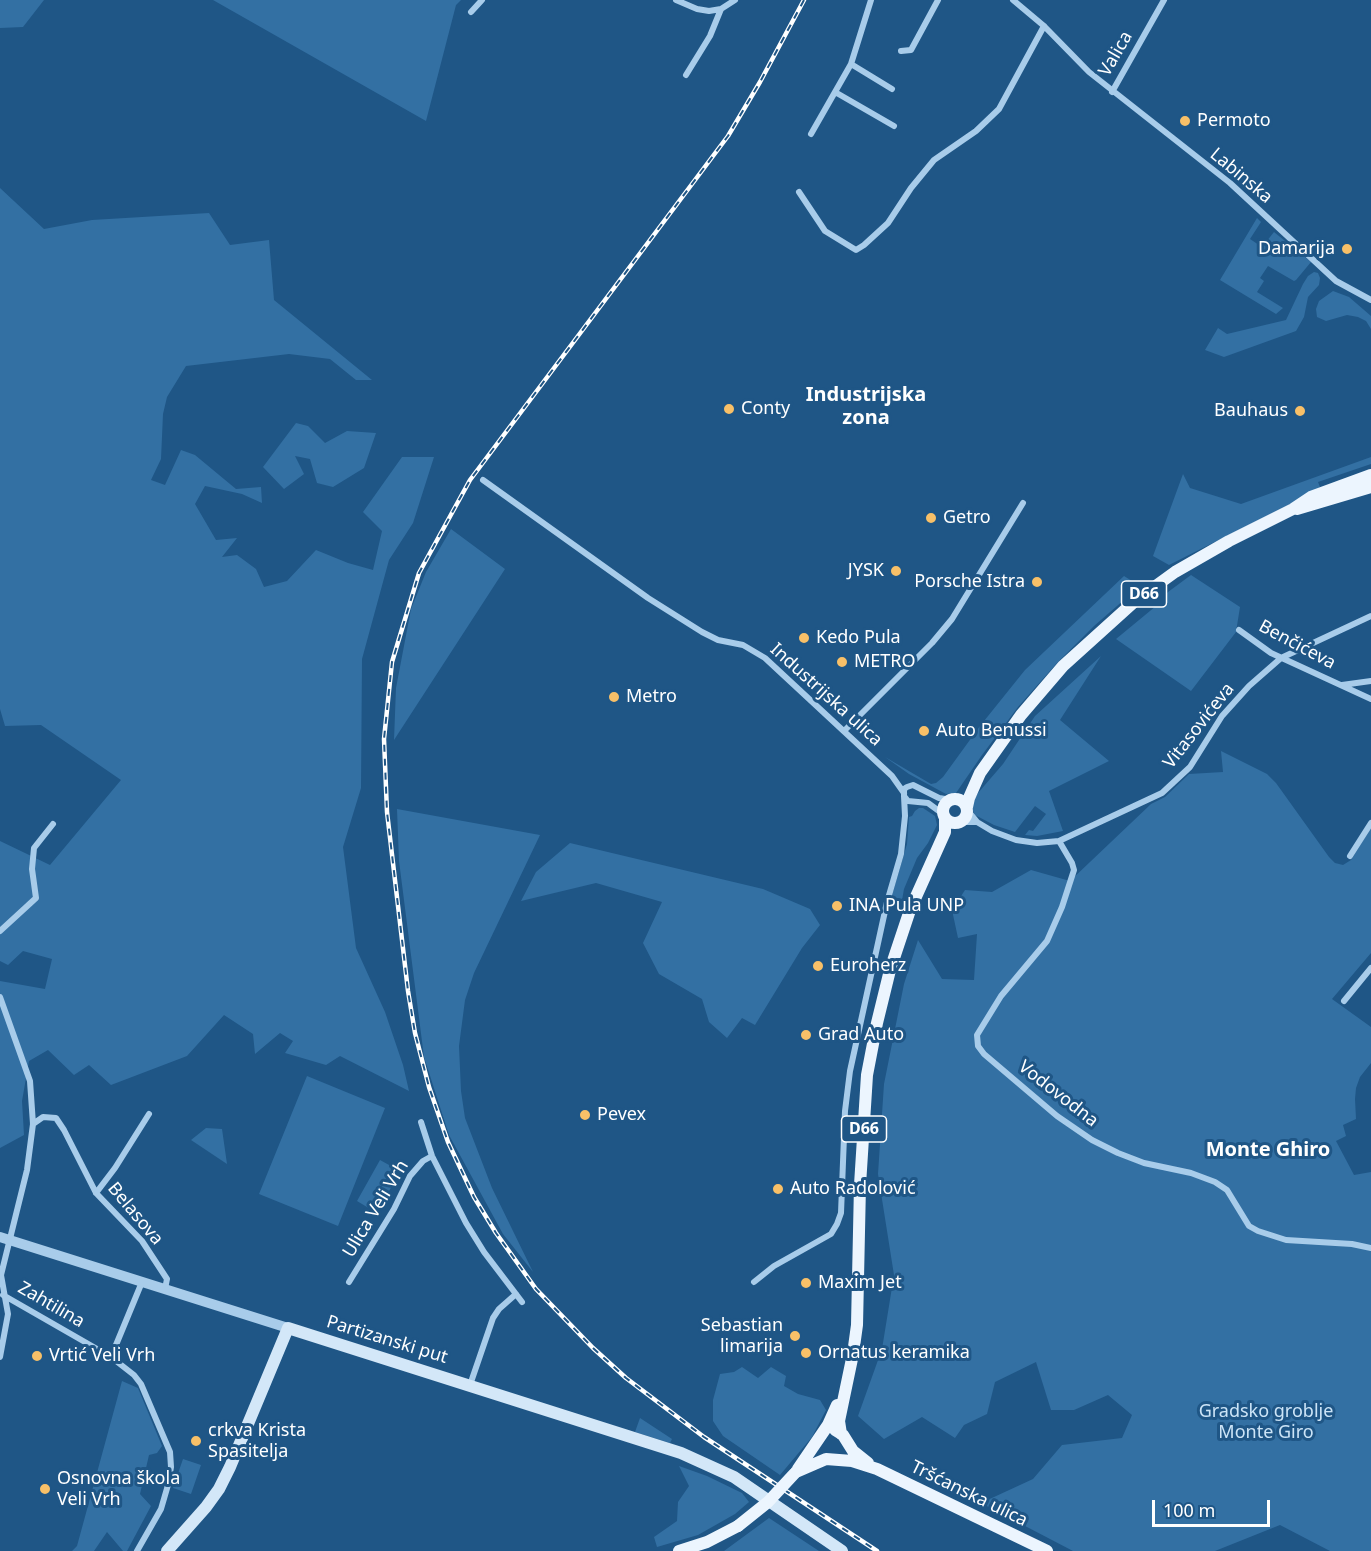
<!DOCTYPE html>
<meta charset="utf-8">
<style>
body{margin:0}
#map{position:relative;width:1371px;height:1551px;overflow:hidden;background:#1f5686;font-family:"Noto Sans",sans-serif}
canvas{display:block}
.scale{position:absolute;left:1152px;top:1500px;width:118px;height:27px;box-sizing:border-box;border:3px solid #fff;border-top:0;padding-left:8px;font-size:18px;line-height:21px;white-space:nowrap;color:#fff;-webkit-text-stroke:4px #1f5686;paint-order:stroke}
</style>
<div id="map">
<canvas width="1371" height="1551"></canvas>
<div class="scale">100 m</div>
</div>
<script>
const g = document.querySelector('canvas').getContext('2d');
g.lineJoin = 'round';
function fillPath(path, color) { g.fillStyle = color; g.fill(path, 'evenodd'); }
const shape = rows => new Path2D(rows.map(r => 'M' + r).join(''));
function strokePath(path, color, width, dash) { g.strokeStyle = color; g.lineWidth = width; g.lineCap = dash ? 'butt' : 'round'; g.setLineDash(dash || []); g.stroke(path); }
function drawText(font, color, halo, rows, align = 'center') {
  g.font = font + ' "Noto Sans",sans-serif'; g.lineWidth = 6; g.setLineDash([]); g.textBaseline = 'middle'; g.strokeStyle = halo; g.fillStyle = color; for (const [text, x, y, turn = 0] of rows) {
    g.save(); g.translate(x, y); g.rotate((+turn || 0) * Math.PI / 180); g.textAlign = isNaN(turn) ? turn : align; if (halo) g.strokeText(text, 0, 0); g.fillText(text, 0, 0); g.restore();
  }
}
const green = shape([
 [0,0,44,0,23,27,0,28],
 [213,0,461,0,456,5,426,121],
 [0,188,44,229,92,220,209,213,230,245,269,240,274,300,372,380,356,380,330,359,289,354,186,366,167,397,163,414,161,459,151,480,165,485,181,450,195,455,236,489,261,487,262,503,242,494,205,486,195,504,216,540,237,538,222,557,237,555,256,569,264,587,287,581,316,550,348,563,373,570,382,531,363,512,402,457,434,457,413,523,389,560,362,659,361,788,343,847,356,948,385,1012,403,1065,409,1091,340,1056,326,1065,285,1053,293,1041,280,1033,255,1054,253,1034,224,1015,187,1056,111,1085,89,1065,74,1075,48,1050,29,1061,22,1101,24,1135,0,1148,0,981,45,989,52,959,23,951,8,965,0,961,0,841,50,865,121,780,41,725,5,726,0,709],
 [1257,218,1261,222,1250,239,1262,247,1274,232,1311,262,1296,280,1294,281,1268,266,1260,278,1264,281,1257,292,1283,308,1276,314,1220,280],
 [1314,272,1318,273,1320,278,1319,285,1308,297,1304,317,1296,331,1224,357,1205,350,1218,328,1227,334,1286,320,1303,284,1308,276],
 [1333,291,1349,297,1371,316,1371,329,1366,321,1358,317,1347,315,1326,321,1317,317,1316,309,1319,301],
 [296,423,308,426,325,443,347,431,376,433,364,468,333,487,317,483,310,459,295,456,304,474,284,489,263,467],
 [1371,457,1371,464,1318,482,1320,487,1296,501,1169,565,1153,556,1183,474,1190,488,1241,504],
 [451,529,505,569,394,740,396,688,411,609,426,572],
 [1191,575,1240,607,1236,632,1191,691,1116,639,1156,606,1168,592],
 [1124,576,1140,586,1094,626,1057,663,1018,707,982,755,956,793,946,794,909,774,885,757,931,784,936,783,943,777,980,726,1025,670],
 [1101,656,1060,720,1109,761,1049,791,1063,831,1037,836,1025,835,1029,830,1033,831,1046,814,1035,806,1015,832,994,825,975,815,972,809,972,803,978,793,1003,764,1035,716],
 [1221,751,1267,774,1276,783,1329,857,1335,863,1343,865,1351,860,1371,828,1371,953,1332,999,1371,1027,1371,1063,1360,1077,1356,1088,1355,1099,1356,1119,1343,1125,1346,1136,1336,1141,1354,1175,1371,1172,1371,1551,1330,1551,1280,1525,1215,1551,1073,1551,981,1503,1033,1479,1062,1445,1122,1438,1132,1415,1108,1395,1074,1410,1051,1410,1036,1362,995,1382,987,1414,964,1425,955,1438,922,1417,884,1439,858,1416,882,1349,894,1275,878,1174,884,1084,904,984,918,940,942,979,974,980,977,934,958,938,952,910,965,890,992,892,1031,870,1070,881,1151,804,1165,797,1189,774,1223,772],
 [919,808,923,808,935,816,937,825,928,843,917,858,904,889,901,906,890,902,907,844,909,817,912,816,915,811],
 [397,809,540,835,474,973,465,1000,459,1046,461,1091,465,1118,492,1188,533,1272,503,1234,449,1135,424,1057,399,861],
 [570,843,763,889,810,909,820,925,802,948,755,1025,742,1018,727,1038,709,1022,702,999,659,974,643,943,662,902,596,883,521,901,536,872],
 [307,1076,385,1108,338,1226,259,1194],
 [206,1128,222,1129,227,1164,191,1140],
 [380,1160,400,1171,377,1213,357,1201],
 [742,1367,758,1378,771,1367,786,1376,784,1386,798,1394,820,1400,826,1410,812,1437,780,1475,723,1436,713,1421,713,1400,720,1374,734,1372],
 [122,1381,138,1388,162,1446,157,1453,149,1455,140,1494,151,1506,127,1551,123,1551,107,1532,94,1551,72,1551,77,1546],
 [640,1418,672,1439,670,1443,635,1432],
 [183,1459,201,1465,191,1494,173,1488],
 [679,1466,707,1476,742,1493,749,1502,735,1514,698,1535,657,1547,654,1537,677,1521,678,1502,689,1486],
 [769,1518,819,1551,724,1551]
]);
const minor = shape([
 [676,0,697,9,709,11,721,9,735,0],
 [1013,0,1044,26,1089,72,1230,183,1336,281,1371,300],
 [471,12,482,0],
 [901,51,911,50,938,0],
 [851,64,892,89],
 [686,75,710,36,721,9],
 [835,92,894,126],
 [1112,92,1164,0],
 [811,134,851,64,871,0],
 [799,192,825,231,856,250,864,245,888,223,911,188,934,160,976,131,999,109,1044,26],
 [483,480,648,598,702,632,718,640,743,645,765,658,892,776,904,793],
 [1239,630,1271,653,1371,699],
 [1342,685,1371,681],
 [845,730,932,643,952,619,1023,503],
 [968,811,977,822,992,831,1016,840,1037,843,1059,841,1162,793,1190,767,1222,716,1249,686,1281,658,1371,616],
 [943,814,928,803,908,801,904,796,904,789,907,787,913,785,939,798,951,800],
 [962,822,977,822],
 [1059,841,1072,863,1074,870,1062,907,1047,941,1001,996,977,1035,978,1046,984,1054,1057,1116,1092,1140,1118,1153,1144,1163,1191,1173,1215,1182,1227,1190,1249,1226,1258,1231,1286,1240,1352,1244,1371,1248],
 [1350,856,1371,823],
 [0,931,36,898,32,869,34,848,53,824],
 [0,997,30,1081,33,1124,27,1170,1,1275,8,1314,0,1357],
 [1344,1001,1371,968],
 [421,1122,432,1156,466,1223,484,1252,522,1302],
 [33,1124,43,1117,56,1118,64,1130,96,1193,142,1241,167,1279,165,1289],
 [96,1193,115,1168,149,1114],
 [349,1282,394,1209,410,1176,423,1161,432,1156],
 [754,1282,774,1266,831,1234,837,1224,841,1213,845,1111,850,1071,887,902,901,854,905,816,904,796],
 [3,1295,111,1357,134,1375,141,1384,170,1452,171,1467,168,1485,161,1509,137,1551],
 [111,1357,142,1282],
 [470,1385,493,1318,499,1309,516,1294]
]);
const tertiary = shape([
 [0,1237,288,1328]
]);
const secondary = shape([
 [167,1551,206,1507,219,1489,230,1467,288,1328,681,1453,734,1477,842,1551]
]);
const primary = shape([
 [1297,509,1371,487],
 '943 811a12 12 0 1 1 24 0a12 12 0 1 1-24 0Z',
 [967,807,969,798,980,773,1021,715,1063,666,1135,601,1175,572,1229,541,1293,509,1311,497,1371,475],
 [835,1430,843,1435,853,1451,868,1463],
 [841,1434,839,1421,853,1354,857,1325,860,1185,867,1075,877,1023,890,970,910,910,945,832,945,819],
 [798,1469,828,1425,837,1405],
 [796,1472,826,1459,852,1461,877,1469,1047,1551],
 [679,1551,707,1542,738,1526]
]);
const rail = shape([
 [804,0,760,82,728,136,470,480,419,573,392,662,384,739,387,812,408,991,415,1033,429,1087,448,1142,474,1197,496,1233,536,1289,593,1348,626,1378,704,1437,877,1551]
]);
const primaryBridge = shape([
 [738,1526,768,1502,794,1474]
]);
const markers = [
 [1185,121,6,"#f8c068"],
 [1347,249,6,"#f8c068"],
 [729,409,6,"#f8c068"],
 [1300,411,6,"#f8c068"],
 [931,518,6,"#f8c068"],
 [896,571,6,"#f8c068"],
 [1037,582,6,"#f8c068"],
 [804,638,6,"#f8c068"],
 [842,662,6,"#f8c068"],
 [614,697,6,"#f8c068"],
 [924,731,6,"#f8c068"],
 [837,906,6,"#f8c068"],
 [818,966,6,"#f8c068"],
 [806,1035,6,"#f8c068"],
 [585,1115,6,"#f8c068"],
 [778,1189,6,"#f8c068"],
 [806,1283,6,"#f8c068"],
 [795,1336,6,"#f8c068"],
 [806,1353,6,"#f8c068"],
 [37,1356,6,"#f8c068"],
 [196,1441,6,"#f8c068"],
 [45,1489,6,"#f8c068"]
];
const shields = [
 [1144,594,45],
 [864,1129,45]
];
const shieldNames = [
 ["D66",1144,594],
 ["D66",864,1129]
];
const streetNames = [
 ["Valica",1116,54,-60],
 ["Labinska",1241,176,40],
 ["Benčićeva",1297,645,28],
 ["Industrijska ulica",826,695,42],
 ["Vitasovićeva",1199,726,-52],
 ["Vodovodna",1058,1094,38],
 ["Ulica Veli Vrh",376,1209,-59],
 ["Belasova",135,1214,50],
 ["Zahtilina",51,1305,30],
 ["Partizanski put",387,1340,17],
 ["Tršćanska ulica",969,1494,26]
];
const poiNames = [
 ["Permoto",1197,121],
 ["Damarija",1335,249,"right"],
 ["Conty",741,409],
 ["Bauhaus",1288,411,"right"],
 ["Getro",943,518],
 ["JYSK",884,571,"right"],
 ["Porsche Istra",1025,582,"right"],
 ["Kedo Pula",816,638],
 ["METRO",854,662],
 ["Metro",626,697],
 ["Auto Benussi",936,731],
 ["INA Pula UNP",849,906],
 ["Euroherz",830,966],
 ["Grad Auto",818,1035],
 ["Pevex",597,1115],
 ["Auto Radolović",790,1189],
 ["Maxim Jet",818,1283],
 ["Sebastian",783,1326,"right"],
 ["limarija",783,1347,"right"],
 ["Ornatus keramika",818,1353],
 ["Vrtić Veli Vrh",49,1356],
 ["crkva Krista",208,1431],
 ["Spasitelja",208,1452],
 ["Osnovna škola",57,1479],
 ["Veli Vrh",57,1500]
];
const parkNames = [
 ["Gradsko groblje",1266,1412],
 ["Monte Giro",1266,1433]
];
const neighbourhoodNames = [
 ["Industrijska",866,395],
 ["zona",866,418],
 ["Monte Ghiro",1268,1150]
];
fillPath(green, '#3370a3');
strokePath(minor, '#a8ccea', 6);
strokePath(tertiary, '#a8ccea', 10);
strokePath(secondary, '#d3e7f8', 12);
strokePath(primary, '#ecf5fe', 12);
strokePath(rail, '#fff', 4.5);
strokePath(rail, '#1f5686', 2, [7]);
strokePath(primaryBridge, '#ecf5fe', 12);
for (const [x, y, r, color] of markers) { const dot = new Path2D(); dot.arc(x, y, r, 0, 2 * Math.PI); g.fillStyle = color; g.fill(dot); strokePath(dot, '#1f5686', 2); }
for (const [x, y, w] of shields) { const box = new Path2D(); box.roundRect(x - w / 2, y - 13, w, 26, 4.5); g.fillStyle = '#1f5686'; g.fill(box); strokePath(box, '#fff', 1.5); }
drawText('bold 16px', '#fff', null, shieldNames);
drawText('18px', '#fff', '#1f5686', streetNames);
drawText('18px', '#fff', '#1f5686', poiNames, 'left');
drawText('18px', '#cce4f7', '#1f5686', parkNames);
drawText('bold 20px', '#fff', '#1f5686', neighbourhoodNames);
</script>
